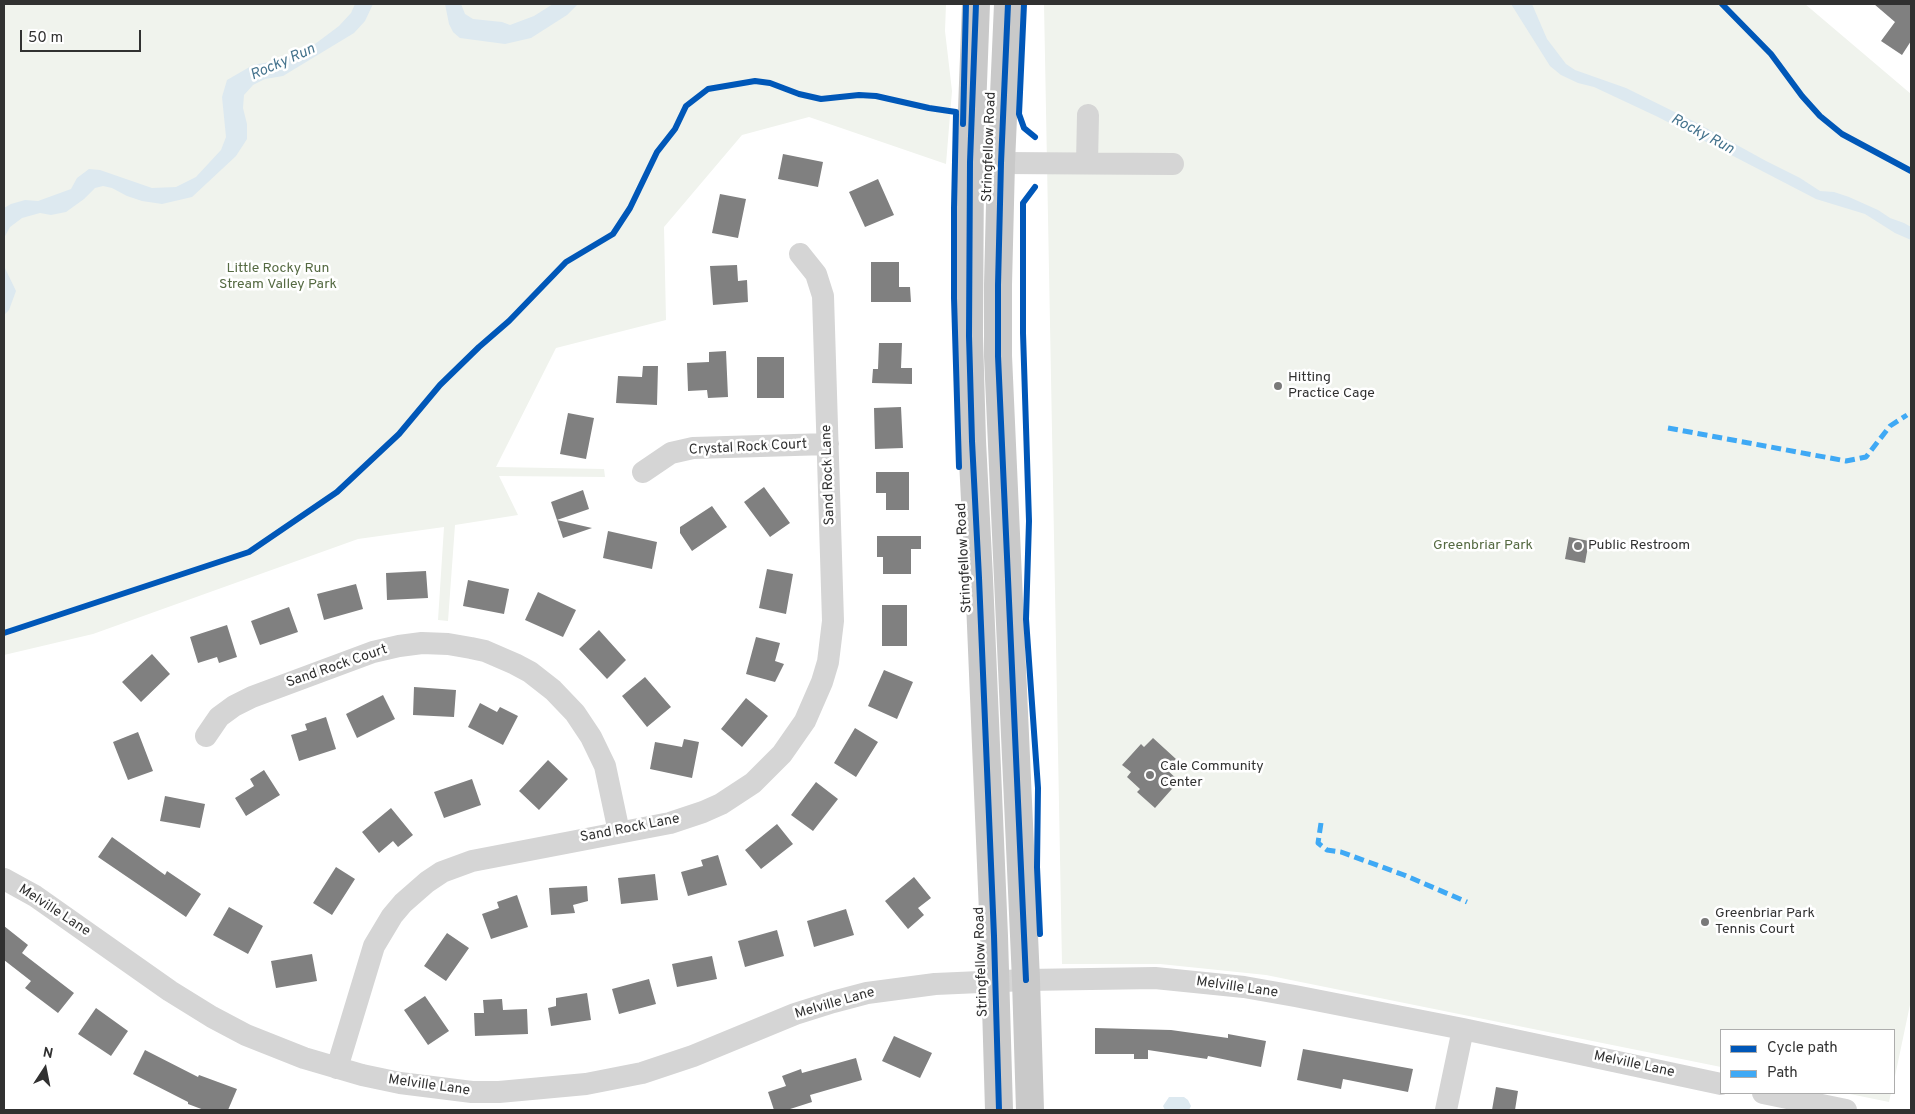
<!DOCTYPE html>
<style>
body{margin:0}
#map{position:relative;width:1915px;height:1114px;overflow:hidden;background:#fff;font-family:Overpass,sans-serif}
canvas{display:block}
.frame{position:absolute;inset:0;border:5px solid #313131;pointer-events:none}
.legend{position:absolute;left:1720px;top:1029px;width:175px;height:65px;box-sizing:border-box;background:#fff;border:1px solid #adadad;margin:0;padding:6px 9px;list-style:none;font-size:15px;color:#313131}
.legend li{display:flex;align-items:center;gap:10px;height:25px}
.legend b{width:25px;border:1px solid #adadad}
.north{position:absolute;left:20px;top:1044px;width:50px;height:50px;-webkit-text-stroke:4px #fff;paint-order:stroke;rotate:11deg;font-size:14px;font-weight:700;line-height:20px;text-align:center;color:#313131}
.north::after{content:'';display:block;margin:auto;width:18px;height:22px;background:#313131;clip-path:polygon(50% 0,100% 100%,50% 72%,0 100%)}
.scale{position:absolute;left:20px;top:30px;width:121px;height:22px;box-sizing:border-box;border:2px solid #313131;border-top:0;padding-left:6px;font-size:15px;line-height:18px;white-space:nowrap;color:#313131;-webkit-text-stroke:4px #fff;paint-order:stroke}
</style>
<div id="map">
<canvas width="1915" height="1114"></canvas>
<div class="frame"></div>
<ul class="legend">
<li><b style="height:6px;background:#0057b8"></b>Cycle path</li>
<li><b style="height:6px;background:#3fa9f5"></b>Path</li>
</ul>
<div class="north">N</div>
<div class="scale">50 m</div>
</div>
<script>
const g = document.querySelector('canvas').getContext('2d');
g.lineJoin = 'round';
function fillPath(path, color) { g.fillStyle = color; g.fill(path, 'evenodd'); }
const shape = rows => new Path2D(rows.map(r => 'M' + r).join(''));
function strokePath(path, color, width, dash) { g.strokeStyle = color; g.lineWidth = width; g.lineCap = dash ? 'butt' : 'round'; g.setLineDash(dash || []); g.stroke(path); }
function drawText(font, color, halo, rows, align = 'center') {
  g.font = font + ' Overpass,sans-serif'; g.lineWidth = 5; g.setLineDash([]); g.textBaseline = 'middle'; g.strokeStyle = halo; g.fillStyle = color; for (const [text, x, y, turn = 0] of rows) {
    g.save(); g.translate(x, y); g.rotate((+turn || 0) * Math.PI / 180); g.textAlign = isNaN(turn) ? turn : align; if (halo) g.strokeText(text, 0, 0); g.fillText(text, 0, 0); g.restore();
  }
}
const green = shape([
 [4,4,946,4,945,31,952,91,946,164,809,117,742,135,664,227,666,320,556,348,496,467,604,469,605,477,499,476,518,515,455,525,448,621,438,620,444,527,358,539,93,634,4,655],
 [1044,4,1805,4,1911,94,1911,1000,1894,1081,1894,1030,1721,1030,1721,1067,1266,975,1160,964,1062,964],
 [1845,1093,1891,1093,1889,1102]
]);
const water = shape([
 [355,4,373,4,365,21,354,33,283,76,265,79,253,85,244,95,243,108,247,124,247,139,236,156,192,197,162,204,142,201,127,196,112,188,103,186,95,188,84,199,66,212,51,215,40,213,22,218,10,227,4,238,4,208,11,204,25,200,38,201,71,189,77,178,89,169,100,170,152,188,176,187,196,177,221,150,226,137,222,97,227,80,253,65,274,61,315,44,339,26,351,13],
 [445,4,461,4,465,14,473,19,502,22,510,25,534,16,553,4,578,4,567,15,531,38,505,44,460,38,453,32,449,24],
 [1511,4,1532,4,1547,39,1566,64,1575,70,1626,88,1697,123,1766,161,1800,178,1820,191,1834,192,1849,197,1878,210,1890,218,1904,223,1911,227,1911,240,1895,233,1865,214,1816,199,1658,117,1594,87,1578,83,1561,75,1550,66],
 [4,266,16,291,9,310,4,315],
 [1169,1097,1184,1097,1188,1100,1191,1106,1189,1110,1165,1110,1163,1106]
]);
const building = shape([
 [1874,4,1911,4,1911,41,1902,55,1881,41,1895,22],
 [783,154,823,162,818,187,778,179],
 [878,179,894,215,865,227,849,192],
 [720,194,746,199,738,238,712,233],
 [871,262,899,262,899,287,910,287,911,302,871,302],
 [737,265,738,281,747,280,748,302,713,305,710,266],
 [879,343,902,343,901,368,912,368,912,384,872,383,873,369,878,369],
 [726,351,728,397,708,398,707,390,688,391,687,363,709,362,709,352],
 [757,357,784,357,784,398,757,398],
 [643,366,658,366,657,405,616,403,618,376,642,377],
 [901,407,903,448,875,449,874,408],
 [568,413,594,418,586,459,560,454],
 [876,472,909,472,909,510,886,510,886,493,876,493],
 [764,487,790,523,770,537,744,502],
 [583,490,589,509,557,520,551,502],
 [712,506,727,527,692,551,680,533,680,527],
 [557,520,592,528,563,538],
 [608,531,657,542,652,569,603,558],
 [877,536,921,536,921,549,911,549,911,574,883,574,883,557,877,557],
 [1569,537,1589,541,1585,563,1565,559],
 [767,569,793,574,786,614,759,608],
 [426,571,428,598,387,600,386,573],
 [468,580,509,589,504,614,463,606],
 [356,584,363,609,324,620,317,594],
 [538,592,576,610,563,637,525,620],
 [882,605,907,605,907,646,882,646],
 [289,607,298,632,260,645,251,621],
 [227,625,237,657,219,663,217,657,198,663,190,637],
 [599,630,626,660,607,679,579,649],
 [756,637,780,643,775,661,784,664,775,682,746,674],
 [152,654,170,674,141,702,122,682],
 [884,670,913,682,897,719,868,706],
 [645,677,671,707,647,727,622,696],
 [414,687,456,690,454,717,413,715],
 [383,695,395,719,357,738,346,714],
 [746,698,768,716,742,747,721,729],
 [480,703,497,712,500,707,518,716,503,745,468,727],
 [326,717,336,749,299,761,291,735,307,730,305,724],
 [855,728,878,742,856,777,834,763],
 [138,732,153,771,128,780,113,742],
 [1153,738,1176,759,1166,769,1179,781,1155,808,1137,792,1140,789,1127,777,1131,772,1122,765,1141,744,1144,747],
 [684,739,699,742,692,778,650,769,655,742,682,747],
 [548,760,568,779,539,810,519,791],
 [264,770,280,795,246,816,235,798,254,786,250,779],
 [472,779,481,805,444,818,434,792],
 [816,782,838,799,813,831,791,815],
 [165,796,205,804,200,828,160,821],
 [391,808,413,835,398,847,393,841,379,853,362,832],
 [777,824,793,844,761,869,745,850],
 [112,837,165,875,167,871,201,894,186,917,98,857],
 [718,855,727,885,688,896,681,872,703,866,701,860],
 [336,867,355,879,332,915,313,903],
 [655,874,658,900,621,904,618,878],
 [914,877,931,898,918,908,924,915,908,929,885,901],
 [587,886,588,901,573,905,575,913,551,915,549,888],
 [517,895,528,927,491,939,482,914,499,908,497,902],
 [229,907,263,926,248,954,213,935],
 [846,909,854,935,814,947,807,921],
 [4,926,28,945,22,953,74,993,58,1013,25,988,31,981,4,960],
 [777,930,784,956,745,967,738,941],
 [447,933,469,948,446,981,424,966],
 [312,954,317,981,276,988,271,961],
 [712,956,717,979,677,987,672,964],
 [649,979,656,1004,619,1014,612,989],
 [587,993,591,1020,551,1026,548,1008,556,1006,556,998],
 [425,996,449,1031,428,1045,404,1010],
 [502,999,503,1010,527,1009,528,1034,475,1036,474,1013,484,1013,483,1000],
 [96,1008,128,1031,111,1056,78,1034],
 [1095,1028,1171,1030,1228,1038,1228,1034,1266,1041,1261,1067,1208,1056,1207,1059,1148,1050,1148,1059,1134,1059,1134,1054,1095,1054],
 [894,1036,932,1053,920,1078,882,1061],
 [1303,1049,1413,1069,1408,1092,1343,1079,1341,1089,1297,1080],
 [145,1050,198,1077,199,1075,237,1089,228,1110,204,1110,188,1104,188,1102,133,1074],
 [856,1058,862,1080,810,1095,812,1102,787,1110,774,1110,768,1092,786,1086,782,1076,801,1069,802,1073],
 [1496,1087,1518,1091,1515,1110,1492,1110]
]);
const minor = shape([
 [1001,163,1173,164],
 [1087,163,1088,115],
 [643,472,671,453,693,448,828,444],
 [206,736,219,717,234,706,252,697,373,652,399,646,422,643,448,644,471,648,485,651,515,664,530,672,553,690,575,713,591,737,605,766,619,832],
 [4,879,35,896,170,991,212,1017,246,1035,304,1058,362,1075,400,1083,472,1092,499,1092,586,1084,642,1073,693,1056,795,1014,833,1002,867,993,935,984,1026,980,1155,978,1244,987,1295,996,1463,1029,1721,1084],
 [337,1068,374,946,392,916,403,903,427,882,442,872,472,861,670,823,703,812,721,804,753,783,782,754,805,721,822,682,828,662,833,621,823,296,816,274,800,254],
 [1763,1093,1846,1110],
 [1446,1110,1463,1029]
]);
const major = shape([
 [976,4,970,162,969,336,972,441,979,578,994,936,999,1110],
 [1008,4,1001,163,998,285,998,356,1026,980,1030,1110]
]);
const quiet = shape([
 [1668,428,1846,461,1866,457,1890,426,1907,415],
 [1321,823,1318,843,1327,850,1341,852,1404,875,1467,902]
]);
const cycleway = shape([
 [976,4,970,162,969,336,972,441,979,578,994,936,999,1110],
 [1008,4,1001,163,998,285,998,356,1026,980],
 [1024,4,1019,114,1024,128,1035,137],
 [1722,4,1771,54,1802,96,1820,116,1842,134,1911,171],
 [956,114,954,208,954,298,959,467],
 [963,124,966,4],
 [1035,187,1023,203,1023,333,1029,521,1026,619,1038,788,1037,867,1040,934],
 [4,633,249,552,337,492,399,434,440,385,479,347,509,321,566,262,613,234,630,208,657,152,675,129,686,106,708,89,755,81,770,83,799,94,821,99,859,95,876,96,929,108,956,112]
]);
const markers = [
 [1278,386,5,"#797979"],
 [1578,546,5,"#797979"],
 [1150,775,5,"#797979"],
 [1705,922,5,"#797979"]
];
const streetNames = [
 ["Stringfellow Road",990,147,-88],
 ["Crystal Rock Court",748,448,-3],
 ["Sand Rock Lane",829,475,-92],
 ["Stringfellow Road",965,558,-93],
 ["Sand Rock Court",337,667,-19],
 ["Sand Rock Lane",630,829,-11],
 ["Melville Lane",54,911,33],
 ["Stringfellow Road",982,962,-92],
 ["Melville Lane",1237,988,8],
 ["Melville Lane",835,1004,-16],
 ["Melville Lane",1634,1065,12],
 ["Melville Lane",429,1086,8]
];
const parkNames = [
 ["Little Rocky Run",278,269],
 ["Stream Valley Park",278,285],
 ["Greenbriar Park",1483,546]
];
const poiNames = [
 ["Hitting",1288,378],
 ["Practice Cage",1288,394],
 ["Public Restroom",1588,546],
 ["Cale Community",1160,767],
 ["Center",1160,783],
 ["Greenbriar Park",1715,914],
 ["Tennis Court",1715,930]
];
const waterNames = [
 ["Rocky Run",283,63,-24],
 ["Rocky Run",1702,135,28]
];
fillPath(green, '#f0f3ed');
fillPath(water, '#dde9f0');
fillPath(building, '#808080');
strokePath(minor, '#d5d5d5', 22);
strokePath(major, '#c9c9c9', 28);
strokePath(quiet, '#3fa9f5', 5, [10, 5]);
strokePath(cycleway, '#0057b8', 6);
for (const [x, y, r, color] of markers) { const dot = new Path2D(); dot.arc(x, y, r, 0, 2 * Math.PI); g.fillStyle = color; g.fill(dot); strokePath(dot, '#fff', 2); }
drawText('14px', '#313131', '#fff', streetNames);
drawText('14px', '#556a42', '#fff', parkNames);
drawText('14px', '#313131', '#fff', poiNames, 'left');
drawText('italic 15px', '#45738d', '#fff', waterNames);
</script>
